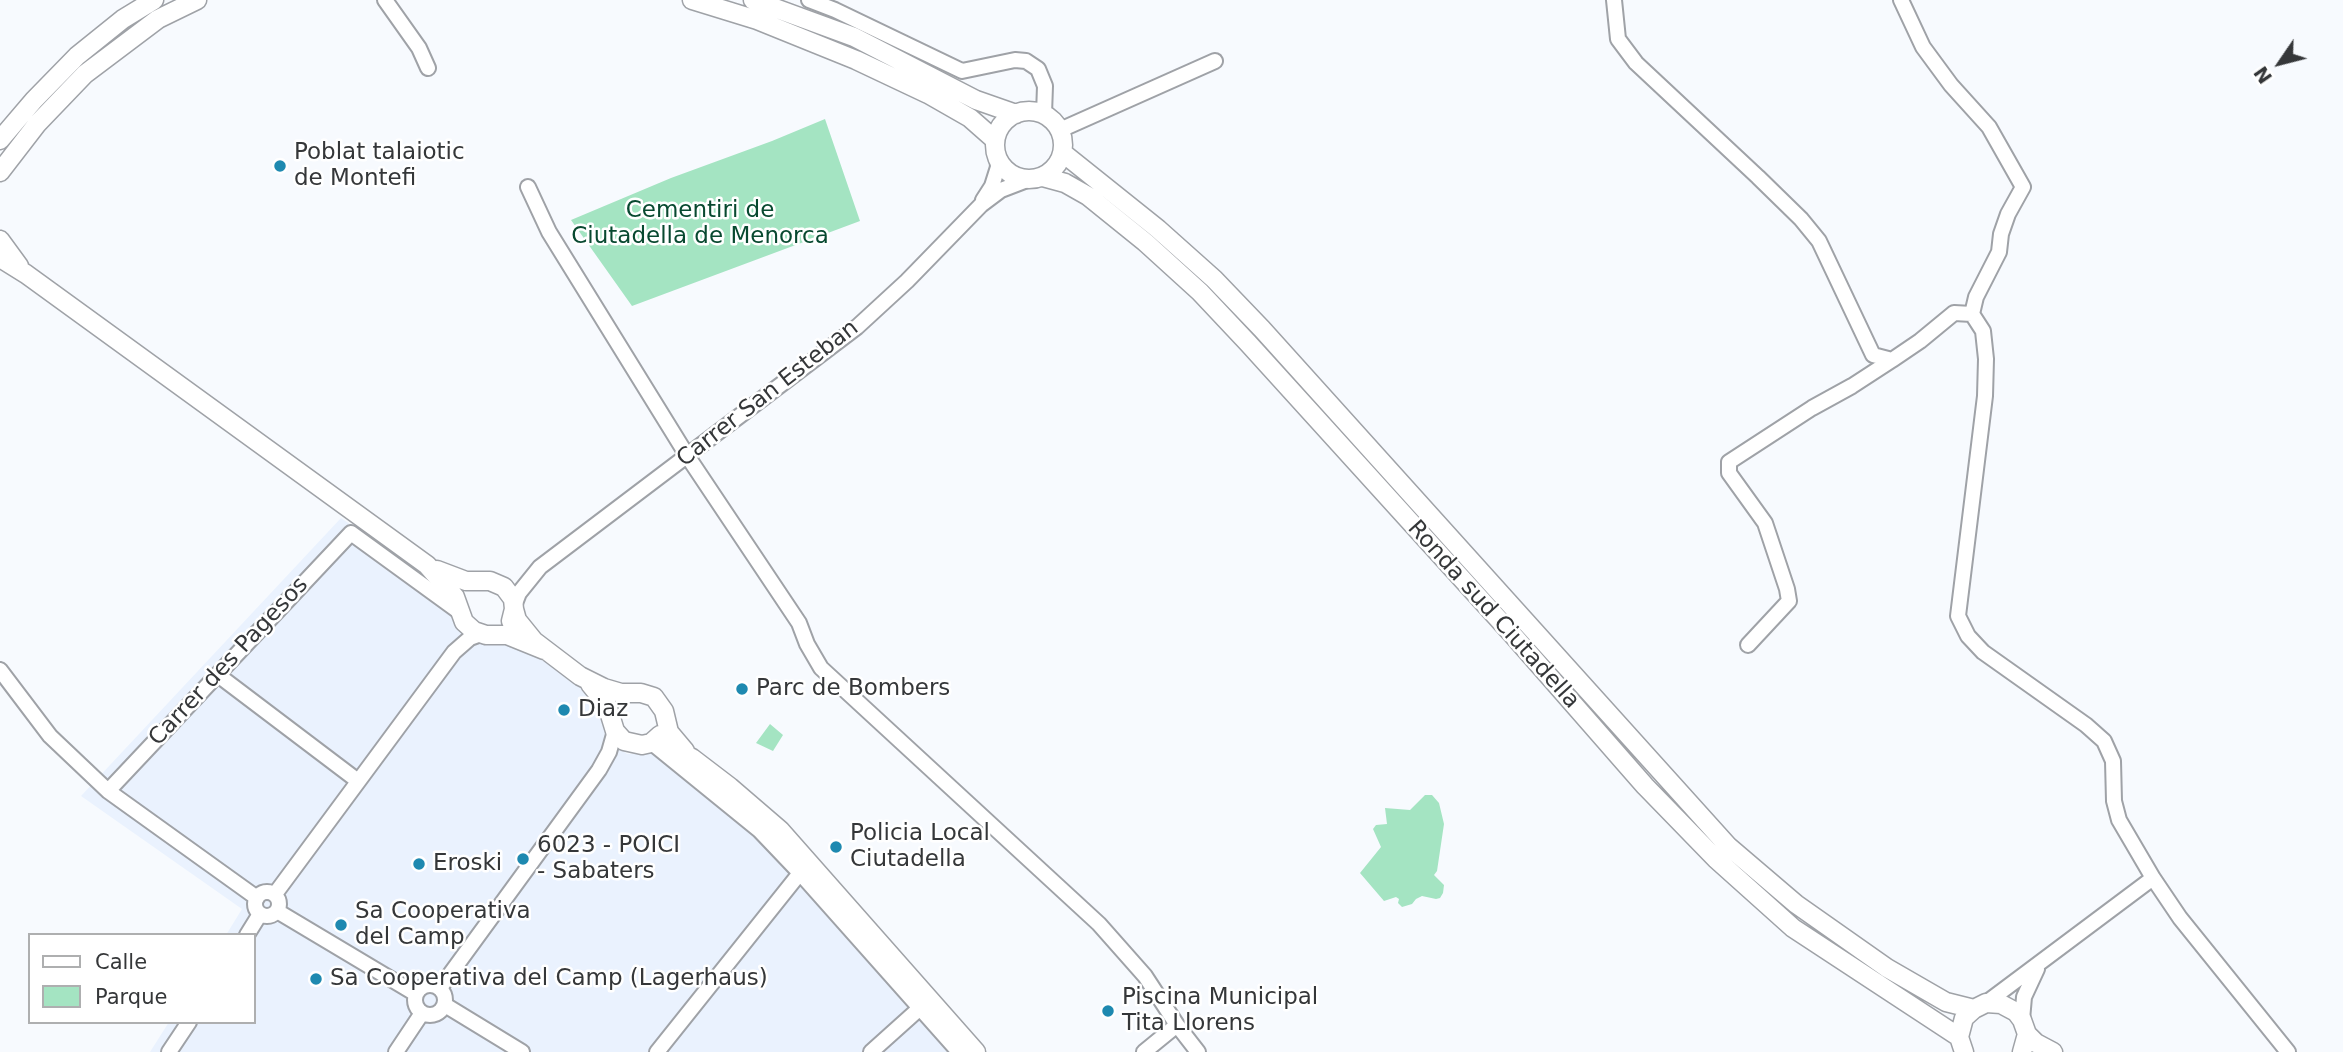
<!DOCTYPE html>
<style>
body{margin:0}
#map{position:relative;width:2343px;height:1052px;overflow:hidden;background:#f7fafe;font-family:"DejaVu Sans",sans-serif}
canvas{display:block}
.legend{position:absolute;left:28px;top:933px;width:228px;height:91px;box-sizing:border-box;background:#fff;border:2px solid #aeafb0;margin:0;padding:9px 12px;list-style:none;font-size:21px;color:#353739}
.legend li{display:flex;align-items:center;gap:14px;height:35px}
.legend b{width:35px;border:2px solid #aeafb0}
.north{position:absolute;left:2245px;top:28px;width:70px;height:70px;-webkit-text-stroke:5px #fff;paint-order:stroke;rotate:235deg;font-size:19px;font-weight:700;line-height:28px;text-align:center;color:#353739}
.north::after{content:'';display:block;margin:auto;width:24px;height:32px;background:#353739;clip-path:polygon(50% 0,100% 100%,50% 72%,0 100%)}
</style>
<div id="map">
<canvas width="2343" height="1052"></canvas>
<ul class="legend">
<li><b style="height:9px;background:#fff"></b>Calle</li>
<li><b style="height:19px;background:#a4e4c2"></b>Parque</li>
</ul>
<div class="north">N</div>
</div>
<script>
const g = document.querySelector('canvas').getContext('2d');
g.lineJoin = 'round';
function fillPath(path, color) { g.fillStyle = color; g.fill(path, 'evenodd'); }
const shape = rows => new Path2D(rows.map(r => 'M' + r).join(''));
function strokePath(path, color, width, dash) { g.strokeStyle = color; g.lineWidth = width; g.lineCap = dash ? 'butt' : 'round'; g.setLineDash(dash || []); g.stroke(path); }
function drawText(font, color, halo, rows, align = 'center') {
  g.font = font + ' "DejaVu Sans",sans-serif'; g.lineWidth = 5; g.setLineDash([]); g.textBaseline = 'middle'; g.strokeStyle = halo; g.fillStyle = color; for (const [text, x, y, turn = 0] of rows) {
    g.save(); g.translate(x, y); g.rotate((+turn || 0) * Math.PI / 180); g.textAlign = isNaN(turn) ? turn : align; if (halo) g.strokeText(text, 0, 0); g.fillText(text, 0, 0); g.restore();
  }
}
const built = shape([
 [341,518,438,584,458,629,477,642,499,640,526,647,594,698,602,708,607,737,627,754,668,750,728,794,965,1052,150,1052,169,1022,254,1022,254,935,226,935,242,909,81,796]
]);
const green = shape([
 [825,119,860,221,632,306,571,220,671,178,772,141],
 [770,724,783,735,773,751,756,743],
 [1425,795,1432,795,1439,803,1444,824,1437,871,1434,875,1444,885,1443,893,1440,898,1436,899,1422,896,1416,899,1412,904,1402,907,1398,903,1399,899,1396,897,1384,901,1360,873,1381,847,1373,829,1376,825,1387,824,1385,808,1410,810]
]);
const minor = shape([
 [385,0,419,48,428,68],
 [809,0,835,10,962,71,1015,60,1026,61,1038,69,1045,86,1044,114],
 [1614,0,1618,39,1636,63,1758,177,1801,219,1819,241,1873,355,1892,360,1920,341,1954,313,1972,314,1983,331,1986,359,1985,396,1958,616,1968,636,1983,652,2086,725,2104,741,2113,761,2114,801,2119,820,2153,878,1986,1003],
 [1901,0,1923,47,1951,85,1989,127,2023,187,2008,214,2001,234,1999,252,1976,297,1972,314],
 [1060,130,1215,61],
 [528,187,549,232,688,457,799,623,807,644,821,668,1099,924,1145,976,1177,1025,1198,1052],
 [983,200,992,186,998,167,997,155],
 [514,606,519,593,540,567,857,327,907,281,981,205,1001,190,1027,180],
 [1748,645,1789,601,1787,589,1765,523,1729,473,1729,462,1812,408,1852,386,1892,360],
 [0,670,50,736,108,791,257,898],
 [218,675,358,781],
 [652,743,759,830,800,873,959,1052],
 [108,791,351,533,461,613],
 [2153,878,2180,918,2288,1052],
 '255 904a12 12 0 1 1 24 0a12 12 0 1 1-24 0Z',
 [275,894,454,652,470,638,481,634],
 [277,911,416,994],
 [247,935,260,914],
 '415 1000a15 15 0 1 1 30 0a15 15 0 1 1-30 0Z',
 [440,988,599,770,609,752,615,731],
 [445,1005,522,1052],
 [2022,1020,2024,997,2037,969],
 [169,1052,189,1022],
 [396,1052,422,1013],
 [657,1052,800,873],
 [871,1052,920,1008],
 [1144,1052,1177,1025]
]);
const major = shape([
 [692,0,757,20,856,60,928,94,970,118,995,140],
 [753,0,854,37,976,100,1016,114],
 '995 145a34 34 0 1 1 68 0a34 34 0 1 1-68 0Z',
 [0,140,34,100,77,56,123,19,154,0],
 [1063,153,1158,229,1214,279,1262,329,1728,846,1796,904,1887,968,1946,1002,1974,1009],
 [0,172,37,124,85,74,158,19,197,0],
 [1043,177,1065,183,1088,196,1145,242,1200,292,1248,343,1512,634,1645,786,1716,859,1793,928,1959,1037],
 [0,240,19,266],
 [0,258,26,274,427,565,455,597,464,622,474,631,486,635,507,635,544,650],
 [437,570,466,581,490,581,504,587,513,599,514,609,511,621],
 [514,609,517,620,534,641,580,676,604,688,621,693,641,693,654,697,664,711,669,732,685,751],
 [590,684,607,705,615,731,624,741,642,745,651,743,660,735],
 [652,742,668,746,692,758,730,787,780,830,976,1052],
 [2027,1034,2036,1043,2053,1052],
 [1964,1052,1959,1037,1964,1018,1974,1009,1986,1003,2001,1004,2016,1012,2022,1020,2027,1034,2022,1052]
]);
const markers = [
 [280,166,7,"#1e89b0"],
 [742,689,7,"#1e89b0"],
 [564,710,7,"#1e89b0"],
 [836,847,7,"#1e89b0"],
 [523,859,7,"#1e89b0"],
 [419,864,7,"#1e89b0"],
 [341,925,7,"#1e89b0"],
 [316,979,7,"#1e89b0"],
 [1108,1011,7,"#1e89b0"]
];
const poiNames = [
 ["Poblat talaiotic",294,153],
 ["de Montefi",294,179],
 ["Parc de Bombers",756,689],
 ["Diaz",578,710],
 ["Policia Local",850,834],
 ["Ciutadella",850,860],
 ["6023 - POICI",537,846],
 ["- Sabaters",537,872],
 ["Eroski",433,864],
 ["Sa Cooperativa",355,912],
 ["del Camp",355,938],
 ["Sa Cooperativa del Camp (Lagerhaus)",330,979],
 ["Piscina Municipal",1122,998],
 ["Tita Llorens",1122,1024]
];
const parkNames = [
 ["Cementiri de",700,211],
 ["Ciutadella de Menorca",700,237]
];
const streetNames = [
 ["Carrer San Esteban",768,394,-38],
 ["Ronda sud Ciutadella",1493,615,48],
 ["Carrer des Pagesos",229,662,-47]
];
fillPath(built, '#eaf2fe');
fillPath(green, '#a4e4c2');
strokePath(minor, '#9fa2a7', 18);
strokePath(major, '#9fa2a7', 21);
strokePath(minor, '#fff', 14);
strokePath(major, '#fff', 18);
for (const [x, y, r, color] of markers) { const dot = new Path2D(); dot.arc(x, y, r, 0, 2 * Math.PI); g.fillStyle = color; g.fill(dot); strokePath(dot, '#fff', 2.5); }
drawText('23px', '#353739', '#fff', poiNames, 'left');
drawText('23px', '#084930', '#fff', parkNames);
drawText('23px', '#353739', '#fff', streetNames);
</script>
